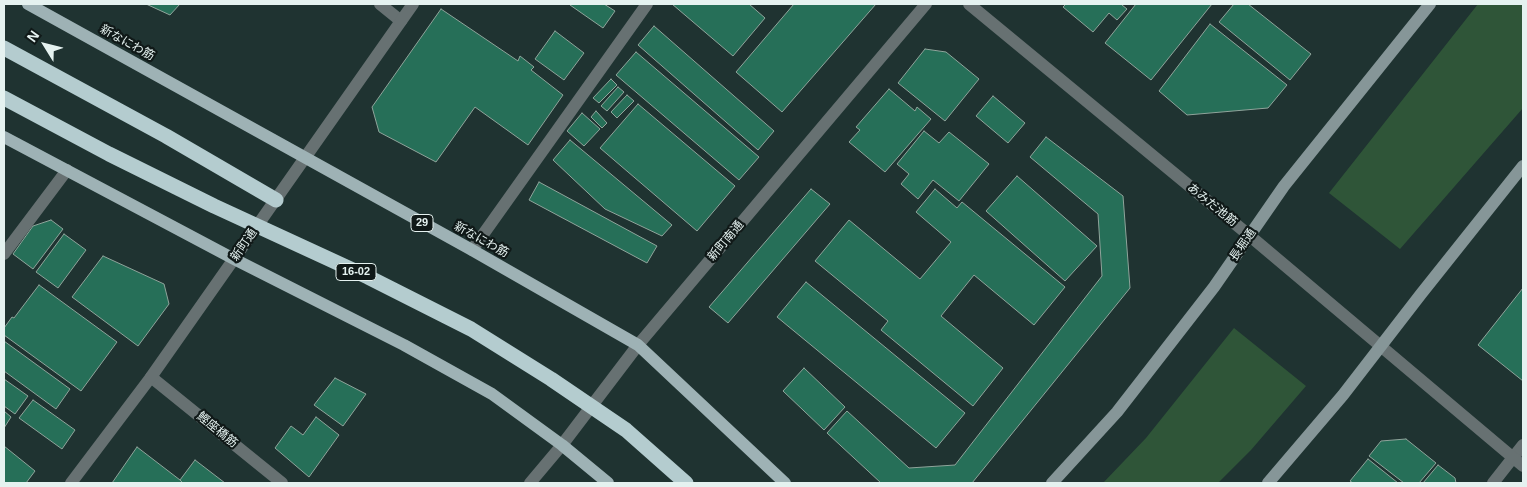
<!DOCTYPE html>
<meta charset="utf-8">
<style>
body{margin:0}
#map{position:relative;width:1527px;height:487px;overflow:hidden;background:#1f3331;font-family:Arial,sans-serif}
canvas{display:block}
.frame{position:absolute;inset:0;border:5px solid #e5f2f0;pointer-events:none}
.north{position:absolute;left:20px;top:20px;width:50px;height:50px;-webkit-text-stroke:4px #101918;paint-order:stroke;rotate:306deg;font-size:14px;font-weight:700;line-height:20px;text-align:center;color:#e5f2f0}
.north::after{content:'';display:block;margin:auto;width:18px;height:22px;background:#e5f2f0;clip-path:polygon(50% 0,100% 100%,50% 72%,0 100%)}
</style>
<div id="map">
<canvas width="1527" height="487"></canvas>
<div class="frame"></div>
<div class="north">N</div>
</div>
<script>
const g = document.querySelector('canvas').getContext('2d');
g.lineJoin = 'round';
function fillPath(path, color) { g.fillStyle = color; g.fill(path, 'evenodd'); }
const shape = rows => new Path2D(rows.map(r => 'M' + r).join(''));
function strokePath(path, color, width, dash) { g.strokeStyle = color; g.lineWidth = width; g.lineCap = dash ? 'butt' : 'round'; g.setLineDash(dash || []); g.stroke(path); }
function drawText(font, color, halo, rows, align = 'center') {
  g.font = font + ' Arial,"Noto Sans JP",sans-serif'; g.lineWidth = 4.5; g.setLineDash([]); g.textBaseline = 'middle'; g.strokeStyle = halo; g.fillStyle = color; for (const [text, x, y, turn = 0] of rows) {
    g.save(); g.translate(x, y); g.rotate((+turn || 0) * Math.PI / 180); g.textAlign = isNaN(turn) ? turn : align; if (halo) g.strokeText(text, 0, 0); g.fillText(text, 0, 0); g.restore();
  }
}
const green = shape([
 [1478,4,1523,4,1523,108,1400,249,1329,193],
 [1234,328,1306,386,1251,450,1218,483,1103,483,1146,438]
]);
const building = shape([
 [146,4,180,4,170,15,146,4],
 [571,4,604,4,615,11,603,28,570,5,571,4],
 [672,4,749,4,765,18,733,56,672,4],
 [794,4,876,4,782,112,736,72,794,4],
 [1066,4,1123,4,1122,5,1127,9,1117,20,1109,13,1093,32,1063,7,1066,4],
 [1136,4,1212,4,1151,80,1105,43,1136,4],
 [1234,4,1248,4,1311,54,1290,80,1219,22,1234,4],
 [441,9,518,61,520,56,534,67,531,70,563,95,528,145,475,107,436,162,379,132,372,107,441,9],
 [1210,24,1287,85,1268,108,1187,115,1159,91,1210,24],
 [654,26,774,131,758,150,638,45,654,26],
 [555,31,584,53,564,80,535,59,555,31],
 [925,49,946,52,979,79,945,121,898,83,925,49],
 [636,52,759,157,739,180,616,75,636,52],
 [611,79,617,85,599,103,593,98,611,79],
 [618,87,624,92,607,111,601,106,618,87],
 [889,89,915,111,917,107,931,119,885,172,849,142,860,130,856,127,889,89],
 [627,95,634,101,617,118,611,112,627,95],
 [993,96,1025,123,1008,143,976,116,993,96],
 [638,104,735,186,697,231,600,148,638,104],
 [596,111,607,123,602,128,591,117,596,111],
 [582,113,600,129,584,146,567,131,582,113],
 [924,131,939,143,949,132,989,164,959,201,933,180,918,199,901,184,909,174,897,164,924,131],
 [1046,137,1123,196,1130,288,972,483,881,483,827,433,847,411,909,468,955,465,1102,276,1098,214,1030,157,1046,137],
 [570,140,672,225,662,236,605,209,553,160,570,140],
 [1017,176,1097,246,1065,281,986,211,1017,176],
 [539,182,657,246,647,263,529,200,539,182],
 [811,189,830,204,728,323,709,307,811,189],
 [935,189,957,208,962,202,1065,287,1034,325,974,275,941,316,1003,368,973,406,881,330,888,321,815,261,849,220,920,279,951,242,916,212,935,189],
 [51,220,63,229,33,269,13,254,33,226,51,220],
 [64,234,86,250,58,288,36,272,64,234],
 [103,256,164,284,169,304,138,346,72,297,103,256],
 [806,282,965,413,936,448,777,317,806,282],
 [39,285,117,342,81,391,4,335,4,328,12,317,14,318,39,285],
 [1523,288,1523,381,1478,345,1523,288],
 [4,341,70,389,56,409,4,371,4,341],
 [804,368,845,407,824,430,783,391,804,368],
 [335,378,366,394,343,426,314,405,335,378],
 [4,379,28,396,15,414,4,406,4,379],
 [33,400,75,430,62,449,19,418,33,400],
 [4,411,11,417,4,428,4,411],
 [316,417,339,435,309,477,275,448,291,426,303,435,316,417],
 [1406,439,1436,463,1419,483,1404,483,1369,456,1381,441,1406,439],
 [4,446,35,471,26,483,4,483,4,446],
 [137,447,180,480,183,483,112,483,137,447],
 [1368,459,1398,483,1353,483,1350,481,1368,459],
 [195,460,225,483,183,483,180,480,195,460],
 [1438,465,1455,478,1456,483,1423,483,1438,465]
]);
const minor = shape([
 [380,4,401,21],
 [472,250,647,4],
 [4,254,67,170],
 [151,377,282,483],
 [1493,483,1523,445]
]);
const tertiary = shape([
 [969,4,1250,236,1523,466],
 [71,483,151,377,413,4],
 [530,483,562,445,638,345,926,4]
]);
const secondary = shape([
 [1052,483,1117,412,1214,287,1284,186,1430,4],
 [1268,483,1343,395,1421,294,1523,166]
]);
const primary = shape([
 [28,4,472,250,638,345,785,483],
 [4,137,234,259,404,345,492,394,562,445,608,483]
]);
const motorway = shape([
 [4,48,166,136,276,200],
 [4,98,109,154,214,206,368,277,471,329,551,379,626,430,686,483]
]);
const shields = [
 [422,223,22],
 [356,272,40]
];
const shieldNames = [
 ["29",422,223],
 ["16-02",356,272]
];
const streetNames = [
 ["新なにわ筋",127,43,29],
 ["あみだ池筋",1212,205,39],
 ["新なにわ筋",481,240,29],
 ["新町南通",726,241,-50],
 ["新町通",244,245,-55],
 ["長堀通",1243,245,-55],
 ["鰹座橋筋",217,430,39]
];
fillPath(green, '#2f5538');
fillPath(building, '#266f58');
strokePath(building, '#8fa49b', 1);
strokePath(minor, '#677172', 12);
strokePath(tertiary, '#677172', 12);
strokePath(secondary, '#869698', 12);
strokePath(primary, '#9eb2b5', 12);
strokePath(motorway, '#b4cccf', 15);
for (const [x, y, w] of shields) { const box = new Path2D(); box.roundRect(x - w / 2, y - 8.5, w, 17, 4); g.fillStyle = '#101918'; g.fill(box); strokePath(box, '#e5f2f0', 1); }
drawText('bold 11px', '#e5f2f0', null, shieldNames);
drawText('12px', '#e5f2f0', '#101918', streetNames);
</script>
